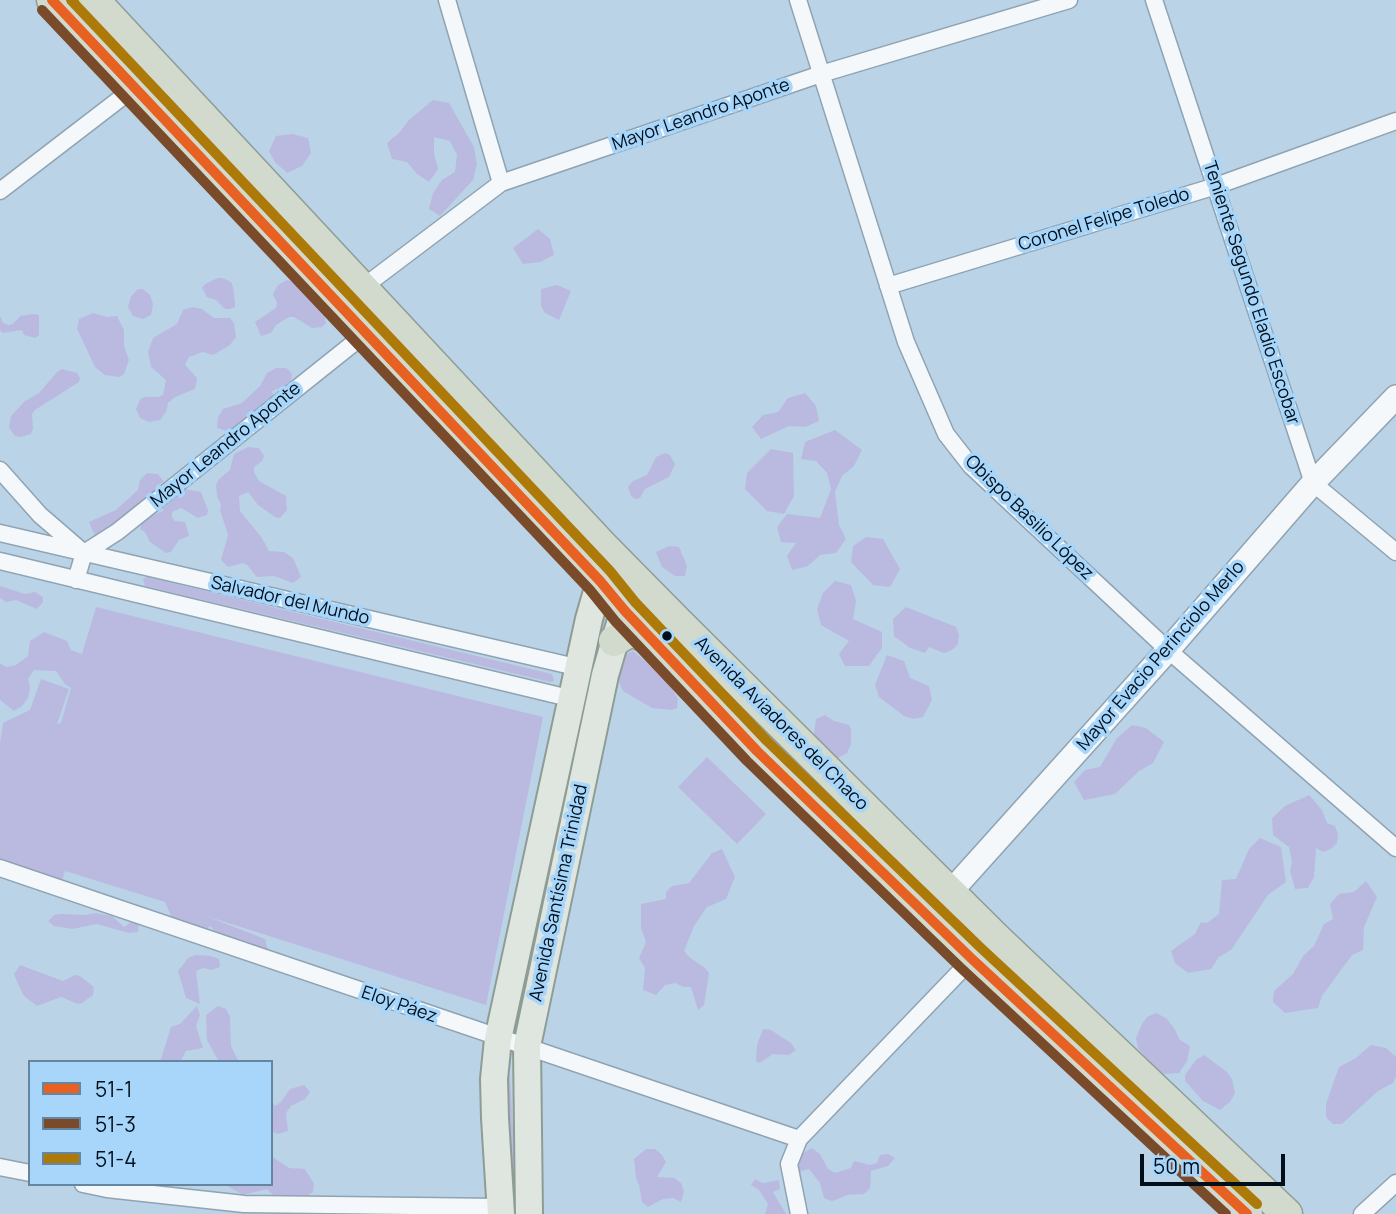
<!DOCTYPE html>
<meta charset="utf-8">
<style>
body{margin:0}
#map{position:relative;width:1396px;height:1214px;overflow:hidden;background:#bad3e7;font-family:Manrope,sans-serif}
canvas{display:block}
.legend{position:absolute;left:28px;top:1060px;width:245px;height:126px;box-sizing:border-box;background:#a7d6fa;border:2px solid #6586a1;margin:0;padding:9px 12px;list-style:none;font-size:21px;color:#010f1b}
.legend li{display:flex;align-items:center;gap:14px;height:35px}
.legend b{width:35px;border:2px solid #6586a1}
.scale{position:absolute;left:1140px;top:1154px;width:145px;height:32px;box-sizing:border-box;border:4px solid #010f1b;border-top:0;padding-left:9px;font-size:21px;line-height:24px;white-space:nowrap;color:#010f1b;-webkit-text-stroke:5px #a7d6fa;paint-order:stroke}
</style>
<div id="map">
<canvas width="1396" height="1214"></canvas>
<ul class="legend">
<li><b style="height:9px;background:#e66122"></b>51-1</li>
<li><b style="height:9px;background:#7a4b2a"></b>51-3</li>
<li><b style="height:9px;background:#ad7908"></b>51-4</li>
</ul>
<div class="scale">50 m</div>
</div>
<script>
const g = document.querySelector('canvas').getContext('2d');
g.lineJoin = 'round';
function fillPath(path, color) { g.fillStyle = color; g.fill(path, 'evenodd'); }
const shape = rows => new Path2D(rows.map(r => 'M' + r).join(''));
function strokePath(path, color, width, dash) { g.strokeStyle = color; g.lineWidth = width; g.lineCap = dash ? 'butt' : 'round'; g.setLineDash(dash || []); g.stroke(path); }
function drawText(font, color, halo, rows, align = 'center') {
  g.font = font + ' Manrope,sans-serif'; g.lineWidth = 7; g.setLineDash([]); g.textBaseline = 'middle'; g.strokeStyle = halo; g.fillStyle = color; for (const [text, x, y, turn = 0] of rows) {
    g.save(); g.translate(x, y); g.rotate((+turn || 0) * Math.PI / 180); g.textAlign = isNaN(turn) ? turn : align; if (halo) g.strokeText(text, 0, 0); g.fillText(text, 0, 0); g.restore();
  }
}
const green = shape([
 [433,100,449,103,474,147,477,164,473,180,440,216,429,209,433,193,442,180,455,172,457,155,450,141,434,137,434,154,438,169,429,182,417,174,407,162,392,159,387,143,399,133,409,120],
 [292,134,308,138,311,153,302,166,287,173,275,162,269,151,276,136],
 [538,229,550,239,554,255,540,262,523,264,513,248],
 [218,278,223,278,231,282,233,287,235,302,235,307,230,309,225,309,216,300,207,297,202,288,205,284],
 [287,280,311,287,311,297,324,313,326,323,322,327,312,328,294,317,289,317,276,325,271,333,261,336,255,322,276,308,277,303,273,294,278,285],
 [557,285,571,291,559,320,545,313,541,306,541,289],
 [138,289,143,289,150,295,153,304,151,315,143,319,133,316,128,307,131,296],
 [192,307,202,309,214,318,230,318,234,323,236,337,230,345,213,355,203,352,189,357,185,365,197,378,195,389,175,397,168,403,166,412,160,420,149,422,140,418,136,409,140,400,144,397,158,397,163,395,166,380,151,367,148,352,153,338,177,324,183,310],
 [93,313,107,317,117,316,124,330,124,346,129,360,124,374,120,377,105,375,95,367,77,329,79,319],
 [34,314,39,315,39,335,35,338,24,335,22,330,3,333,0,330,0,316,3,323,8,325,13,324,20,316],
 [276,368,286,368,290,371,292,375,290,384,272,391,274,399,251,417,247,415,242,424,237,425,231,432,217,428,218,417,223,409,242,403,260,386,267,373],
 [62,369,77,373,80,378,79,382,35,410,32,414,33,429,31,434,21,437,15,436,9,428,11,416,25,401,39,393,57,372],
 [805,393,816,406,819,421,805,427,789,426,761,439,752,427,763,415,778,412,788,398],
 [835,430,862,450,854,466,842,476,835,492,839,525,846,539,836,553,820,555,808,566,792,570,787,556,796,543,781,542,777,527,787,514,820,518,831,489,827,473,816,461,801,459,805,442],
 [248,447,259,448,264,456,262,461,254,467,254,472,259,481,286,496,287,510,280,518,275,517,258,505,248,492,239,496,240,511,262,538,269,551,284,552,293,558,301,577,293,583,274,576,257,577,247,565,243,563,228,567,221,560,228,535,220,510,221,505,217,496,216,485,219,479,230,470,234,454],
 [771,449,793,453,794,496,784,514,767,511,745,489,747,473],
 [665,453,670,455,675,464,669,477,645,489,640,498,635,499,631,496,628,487,633,481,647,475,656,457],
 [147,473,158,474,164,482,156,486,156,496,105,535,95,536,89,522,116,510,138,490,140,480],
 [171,487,201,492,208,510,207,515,198,518,181,508,172,512,172,517,175,521,185,522,189,536,179,540,171,552,166,553,150,542,145,532,140,529,143,519,163,511,164,495],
 [866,537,883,539,900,569,890,587,873,585,851,562,853,546],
 [669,546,679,547,687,566,685,576,675,576,662,567,656,552],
 [147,577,552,674,554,681,550,682,145,586,143,579],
 [835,581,851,585,856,601,853,619,882,632,882,648,869,666,845,666,839,654,849,641,821,625,817,609,823,593],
 [0,586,25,594,35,592,43,597,43,602,37,609,16,600,6,602,0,598],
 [96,607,543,717,486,1005,206,916,265,939,268,951,222,944,211,926,202,931,173,928,171,916,165,902,65,871,61,883,0,861,0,744,3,723,30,710,41,679,69,689,57,724,61,723,71,688,65,684,56,671,34,670,28,679,30,688,28,698,22,706,14,711,0,700,0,663,6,667,16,665,28,656,30,641,44,632,67,641,71,650,82,654],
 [906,607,956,627,959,635,958,644,952,650,944,653,929,647,925,653,910,648,894,636,893,619],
 [602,618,605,620,520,1016,518,1017,515,1014],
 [670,632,786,753,921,884,920,887,917,888,781,758,666,633],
 [633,651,667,680,678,699,677,708,671,710,652,708,623,691,616,676,626,654],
 [887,655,904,661,910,678,929,686,932,700,923,717,913,719,904,716,879,697,875,685],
 [825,715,834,721,849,725,851,729,851,744,847,753,838,758,820,752,814,734,816,719],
 [1132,725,1146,728,1164,742,1153,763,1139,771,1115,794,1084,800,1074,782,1085,770,1100,767,1117,738],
 [707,757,766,814,737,844,678,787],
 [1309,795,1322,810,1327,823,1335,826,1338,834,1337,843,1331,849,1323,852,1316,848,1314,877,1308,888,1295,889,1290,871,1292,862,1289,847,1273,835,1272,818,1285,806],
 [1260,838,1281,847,1286,882,1268,895,1231,950,1219,957,1211,969,1188,973,1175,963,1171,951,1195,934,1201,922,1207,923,1219,914,1222,880,1236,879,1249,849],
 [722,849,735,877,726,899,707,907,694,926,684,951,690,958,704,967,709,973,704,1005,698,1010,691,987,683,987,676,983,665,985,656,995,643,990,645,968,639,958,646,942,641,928,641,904,666,899,666,892,672,886,689,883,712,853],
 [1366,881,1377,897,1364,927,1363,950,1352,955,1322,996,1318,1008,1285,1013,1273,1002,1274,991,1293,974,1303,956,1314,946,1324,924,1333,919,1330,904,1339,894,1354,892],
 [95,913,112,916,124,927,131,922,139,922,138,932,129,933,97,924,72,929,54,926,48,921,54,915,61,914,86,915],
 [195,955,211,956,219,959,220,967,211,970,204,968,196,971,200,1004,186,998,178,971,188,958],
 [20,965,63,981,75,975,80,976,94,987,93,995,82,1003,78,1004,61,997,37,1006,24,996,18,984,14,974],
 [197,1006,200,1015,196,1026,203,1048,186,1051,180,1062,160,1062,171,1027,180,1024],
 [218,1006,226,1009,230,1017,231,1046,239,1062,219,1062,207,1040,206,1015],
 [1156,1013,1166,1018,1174,1028,1180,1040,1190,1046,1187,1061,1179,1073,1164,1074,1156,1069,1138,1048,1136,1038,1142,1024,1147,1017],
 [763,1029,771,1030,791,1043,796,1050,789,1055,773,1054,759,1063,756,1061,757,1045],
 [1371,1045,1386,1048,1396,1057,1396,1076,1393,1083,1378,1091,1342,1124,1333,1124,1326,1117,1326,1104,1339,1067,1356,1058],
 [1204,1055,1227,1072,1232,1079,1235,1093,1230,1102,1220,1110,1203,1101,1185,1081,1185,1075,1190,1068,1196,1060],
 [508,1073,510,1076,518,1214,513,1214,505,1076],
 [304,1085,310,1092,305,1099,291,1106,286,1113,288,1131,278,1134,271,1131,271,1100,275,1106,281,1102,290,1089],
 [812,1148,820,1154,828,1169,835,1173,851,1168,854,1161,870,1165,877,1163,880,1155,888,1154,895,1158,888,1166,871,1171,870,1188,864,1194,848,1195,832,1201,824,1198,820,1183,809,1169,801,1171,798,1178,793,1164,805,1152],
 [646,1149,655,1149,662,1155,666,1162,657,1177,674,1178,681,1183,684,1191,681,1202,673,1198,663,1199,648,1207,642,1202,639,1185,636,1178,634,1159],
 [271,1156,289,1168,305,1169,314,1184,313,1192,305,1198,284,1198,273,1195,267,1189,243,1195,224,1184,271,1184],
 [755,1179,762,1183,779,1180,780,1189,773,1192,786,1214,765,1214,768,1204,759,1190,751,1185]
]);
const street = shape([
 [447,0,501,183],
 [798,0,906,342,946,434,971,466,1168,650,1396,848],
 [1154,0,1313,483,1396,552],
 [0,191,134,88],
 [888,286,1216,186,1396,121],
 [362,288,501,183,821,74,1069,0],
 [0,470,40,515,84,553,76,580],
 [0,533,580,668],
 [84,553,117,532,365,334],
 [0,561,573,699],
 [0,868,799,1139],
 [0,1167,30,1173],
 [83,1184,107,1189,244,1204,500,1207],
 [799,1214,789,1164,799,1139,972,959],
 [1362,1214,1396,1183]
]);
const secondary = shape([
 [928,917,1168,650,1313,483,1396,397]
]);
const primary = shape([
 [501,1214,495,1118,494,1079,498,1039,589,619,600,581],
 [529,1214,527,1046,605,675,621,620]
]);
const highway = shape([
 [52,0,600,581,625,611,757,751,829,823,972,959,1247,1214],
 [94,0,602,545,678,622,996,938,1287,1214],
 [614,641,631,631,653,640]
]);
const bus1 = shape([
 [52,0,600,581,625,611,757,751,972,959,1247,1214]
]);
const bus2 = shape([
 [42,10,590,590,615,621,747,761,962,969,1226,1214]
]);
const bus3 = shape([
 [71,0,610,571,635,602,767,741,982,949,1257,1204]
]);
const markers = [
 [667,636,6,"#010f1b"]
];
const streetNames = [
 ["Mayor Leandro Aponte",701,115,-19],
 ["Coronel Felipe Toledo",1104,220,-17],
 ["Teniente Segundo Eladio Escobar",1251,293,72],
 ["Mayor Leandro Aponte",226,445,-39],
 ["Obispo Basilio López",1029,518,44],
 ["Salvador del Mundo",290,601,13],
 ["Mayor Evacio Perinciolo Merlo",1161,656,-49],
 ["Avenida Aviadores del Chaco",781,724,45],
 ["Avenida Santísima Trinidad",559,893,-78],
 ["Eloy Páez",399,1005,19]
];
fillPath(green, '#babae1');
strokePath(street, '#8fa3b2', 19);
strokePath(secondary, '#8fa3b2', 26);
strokePath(primary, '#8d9d96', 30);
strokePath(highway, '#8d9d96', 33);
strokePath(street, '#f5f8fb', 16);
strokePath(secondary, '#f5f8fb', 23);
strokePath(primary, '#dfe6df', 26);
strokePath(highway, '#d2d9cd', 30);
strokePath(bus1, '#e66122', 10);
strokePath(bus2, '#7a4b2a', 10);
strokePath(bus3, '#ad7908', 10);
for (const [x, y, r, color] of markers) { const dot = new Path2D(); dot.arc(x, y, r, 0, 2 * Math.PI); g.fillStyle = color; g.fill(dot); strokePath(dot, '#a7d6fa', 2.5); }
drawText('18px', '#010f1b', '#a7d6fa', streetNames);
</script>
